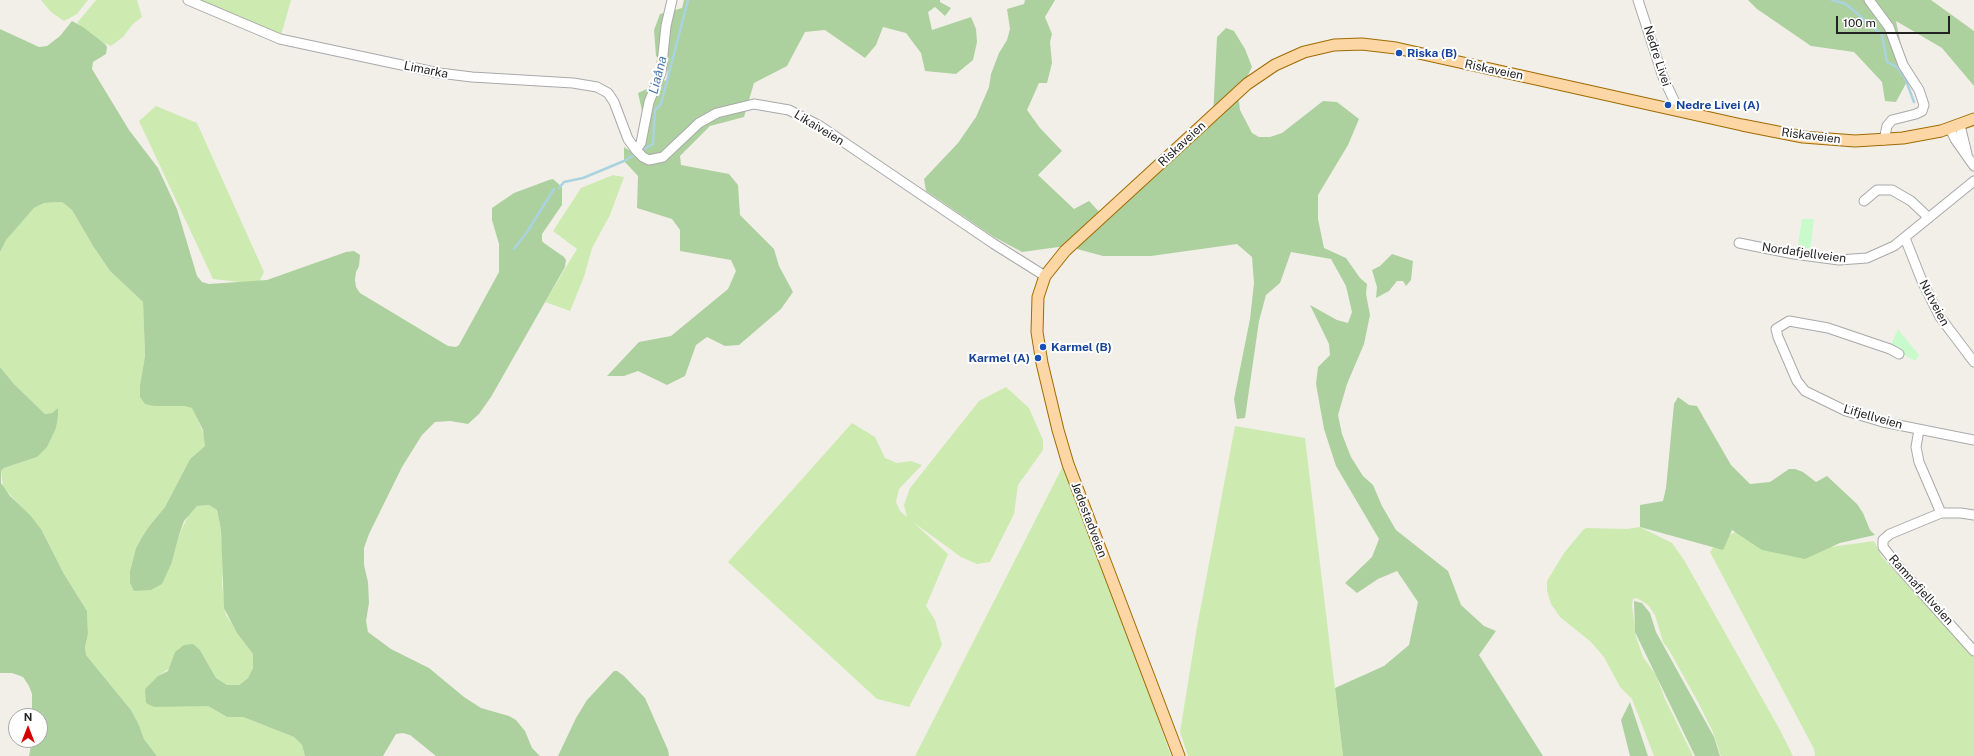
<!DOCTYPE html>
<meta charset="utf-8">
<style>
body{margin:0}
#map{position:relative;width:1974px;height:756px;overflow:hidden;background:#f2efe9;font-family:"Public Sans",sans-serif}
canvas{display:block}
.north{position:absolute;left:8px;top:708px;width:40px;height:40px;box-sizing:border-box;background:#fff;border:1px solid #a7a7a7;border-radius:50%;rotate:0deg;font-size:11px;font-weight:700;line-height:16px;text-align:center;color:#222}
.north::after{content:'';display:block;margin:auto;width:14px;height:18px;background:#d40000;clip-path:polygon(50% 0,100% 100%,50% 72%,0 100%)}
.scale{position:absolute;left:1836px;top:16px;width:114px;height:18px;box-sizing:border-box;border:2px solid #222;border-top:0;padding-left:5px;font-size:12px;line-height:14px;white-space:nowrap;color:#222;-webkit-text-stroke:3px #fff;paint-order:stroke}
</style>
<div id="map">
<canvas width="1974" height="756"></canvas>
<div class="north">N</div>
<div class="scale">100 m</div>
</div>
<script>
const g = document.querySelector('canvas').getContext('2d');
g.lineJoin = 'round';
function fillPath(path, color) { g.fillStyle = color; g.fill(path, 'evenodd'); }
const shape = rows => new Path2D(rows.map(r => 'M' + r).join(''));
function strokePath(path, color, width, dash) { g.strokeStyle = color; g.lineWidth = width; g.lineCap = dash ? 'butt' : 'round'; g.setLineDash(dash || []); g.stroke(path); }
function drawText(font, color, halo, rows, align = 'center') {
  g.font = font + ' "Public Sans",sans-serif'; g.lineWidth = 4; g.setLineDash([]); g.textBaseline = 'middle'; g.strokeStyle = halo; g.fillStyle = color; for (const [text, x, y, turn = 0] of rows) {
    g.save(); g.translate(x, y); g.rotate((+turn || 0) * Math.PI / 180); g.textAlign = isNaN(turn) ? turn : align; if (halo) g.strokeText(text, 0, 0); g.fillText(text, 0, 0); g.restore();
  }
}
const grass = shape([
 [41,0,88,0,77,14,64,21,51,12],
 [96,0,137,0,142,17,133,24,123,37,111,46,96,39,77,23],
 [188,0,291,0,280,39],
 [156,106,197,123,264,272,258,284,213,279,139,121],
 [613,175,624,177,610,215,592,248,584,277,570,311,545,302,577,249,553,231,581,188],
 [62,202,72,210,93,246,110,271,143,302,145,356,140,385,154,406,184,406,193,408,205,437,205,446,190,459,165,507,150,525,142,537,136,548,130,571,172,562,179,535,189,514,197,506,209,505,217,510,221,530,223,563,222,584,226,615,253,654,253,668,251,675,239,685,227,685,216,678,200,650,175,652,170,668,158,676,196,705,208,706,227,717,243,717,294,737,302,745,305,756,157,756,144,739,139,725,131,710,86,655,85,647,88,634,87,611,64,574,41,529,3,487,1,471,4,468,37,457,58,416,58,409,52,413,45,414,14,384,0,367,0,252,5,240,34,208,44,203],
 [1006,387,1029,408,1043,440,1043,450,1018,485,1014,514,990,562,977,564,961,557,913,522,948,554,926,606,935,620,942,645,909,707,877,699,728,562,852,423,875,437,885,458,897,463,911,461,922,465,899,489,896,502,900,511,907,517,904,505,910,488,979,401],
 [1235,426,1305,438,1343,756,1188,756,1180,732,1197,627],
 [1066,460,1171,756,915,756],
 [1640,527,1672,543,1684,560,1780,730,1793,756,1721,756,1712,730,1698,702,1669,650,1663,642,1655,615,1648,605,1637,598,1633,599,1632,605,1636,637,1643,657,1656,675,1665,699,1693,756,1654,756,1632,699,1620,687,1604,657,1591,642,1560,617,1551,604,1547,591,1547,581,1564,553,1583,530,1586,528,1627,529],
 [1739,530,1831,547,1874,541,1882,557,1974,657,1974,756,1815,756,1814,749,1710,552,1718,541]
]);
const forest = shape([
 [684,0,940,0,940,2,951,8,945,16,935,7,928,12,932,30,971,17,976,29,977,42,973,60,956,74,925,71,921,53,906,33,883,27,876,45,865,58,825,30,805,32,787,66,754,83,744,117,710,126,680,156,681,165,729,174,738,185,740,215,774,249,779,266,793,292,781,309,739,345,725,346,707,337,696,345,685,376,667,385,638,371,624,376,607,376,639,342,671,336,728,289,736,271,731,260,680,251,680,230,672,219,637,208,638,176,624,161,624,147,640,157,644,142,645,124,638,93,668,79,667,67,656,56,654,30,660,14,682,8],
 [1025,0,1055,0,1045,17,1052,34,1050,42,1052,63,1047,83,1039,83,1027,110,1040,128,1062,151,1038,175,1074,209,1089,201,1106,219,1169,159,1192,142,1213,117,1217,37,1226,28,1234,31,1245,49,1252,67,1247,77,1237,85,1240,110,1252,133,1259,137,1270,137,1282,133,1323,101,1337,102,1359,119,1348,145,1318,195,1318,219,1324,248,1346,258,1360,278,1367,284,1366,294,1370,315,1364,344,1347,384,1338,415,1342,434,1351,457,1363,476,1373,485,1382,506,1396,530,1448,571,1461,605,1484,626,1496,631,1479,655,1543,756,1343,756,1335,688,1384,666,1409,645,1418,602,1397,571,1378,579,1357,593,1345,583,1372,557,1379,539,1336,466,1324,429,1316,384,1318,367,1330,355,1329,344,1310,305,1337,320,1348,323,1352,312,1346,286,1331,259,1291,252,1280,283,1266,295,1259,321,1245,418,1237,419,1234,399,1250,319,1254,283,1252,257,1237,244,1151,256,1103,256,1066,246,1022,252,994,237,926,191,924,179,958,143,976,117,989,87,991,74,999,53,1007,40,1010,29,1007,9,1024,4],
 [1748,0,1931,0,1974,31,1974,86,1942,48,1896,21,1902,50,1911,74,1896,102,1885,101,1882,82,1854,52,1811,46,1757,9],
 [72,21,83,27,105,44,107,47,106,54,93,62,92,69,129,130,158,168,177,209,197,276,202,282,209,284,267,280,346,252,354,251,360,255,359,266,356,272,355,280,356,287,360,293,448,346,456,347,459,345,499,272,499,244,492,220,492,208,514,193,549,180,553,179,562,187,562,205,542,234,542,241,544,243,564,257,566,260,565,267,491,397,479,414,468,424,450,421,435,422,422,435,402,467,369,534,364,548,364,565,368,582,369,603,366,621,368,632,391,649,429,668,464,697,481,708,509,716,516,720,525,731,532,748,540,756,436,756,410,735,403,733,396,734,383,756,305,756,302,745,294,737,243,717,227,717,208,706,154,707,146,703,145,689,158,676,168,671,175,652,184,645,193,644,200,650,216,678,227,685,239,685,248,678,253,668,253,654,237,633,224,608,221,530,217,510,209,505,197,506,184,521,179,535,172,562,162,584,151,590,134,591,130,583,130,571,136,548,142,537,150,525,165,507,190,459,205,446,203,430,192,408,184,406,154,406,145,404,140,397,140,385,145,356,143,302,110,271,93,246,72,210,62,202,44,203,34,208,6,240,0,252,0,29,39,47,47,46,60,36],
 [1392,254,1413,261,1411,280,1406,286,1403,281,1397,281,1389,291,1376,298,1377,287,1372,270,1380,266],
 [0,367,14,384,45,414,52,413,58,408,58,416,56,428,47,447,37,457,4,468,1,471,1,483,10,496,30,515,41,529,64,574,87,611,88,634,85,647,86,655,131,710,139,725,144,739,157,756,29,756,32,740,40,740,40,716,32,716,32,694,29,686,23,677,12,673,0,673],
 [1678,397,1689,405,1697,406,1731,465,1750,484,1770,482,1789,469,1795,469,1803,472,1816,482,1827,476,1857,504,1863,513,1870,530,1875,535,1840,543,1805,559,1762,550,1732,530,1723,550,1640,527,1640,505,1663,501,1666,488,1674,404],
 [1634,601,1642,603,1650,613,1656,632,1714,737,1720,756,1695,756,1635,632],
 [614,671,617,671,624,676,645,698,668,750,669,756,558,756,576,718,587,700],
 [1630,702,1648,756,1630,756,1621,720]
]);
const park = shape([
 [1802,219,1814,219,1810,252,1803,250,1798,245],
 [1898,329,1919,355,1915,361,1890,347]
]);
const stream = shape([
 [1832,0,1846,4,1882,35,1887,62,1897,67,1905,78,1914,102],
 [559,188,564,182,583,178,624,161,653,144,655,110,661,104,688,0],
 [514,249,527,232,554,189]
]);
const minor = shape([
 [188,0,280,39,439,73,472,77,573,83,597,87,608,93,614,102,628,139,636,150],
 [672,0,666,26,661,73,649,102,641,143,636,150,643,157,649,160,663,157,699,123,717,113,754,104,789,110,820,126,994,244,1045,276],
 [1638,0,1663,77,1679,111],
 [1869,0,1889,27,1903,65,1919,90,1924,105,1922,111,1916,114,1892,120,1887,126,1884,140],
 [1960,125,1967,154],
 [1950,128,1955,139,1974,166],
 [1864,201,1877,190,1892,190,1911,201,1929,218],
 [1905,238,1922,281,1940,317,1974,362],
 [1739,243,1794,254,1839,260,1867,258,1894,246,1974,181],
 [1899,354,1890,349,1828,328,1789,321,1776,329,1778,337,1797,381,1805,391,1846,411,1883,422,1974,440],
 [1919,430,1916,447,1919,462,1941,513,1961,513,1974,515],
 [1941,513,1890,534,1883,540,1883,547,1898,566,1974,651]
]);
const major = shape([
 [1179,756,1068,464,1058,430,1042,363,1037,332,1038,297,1045,276,1065,251,1247,84,1275,65,1304,52,1334,45,1362,44,1396,48,1742,125,1803,137,1855,141,1903,138,1941,131,1974,119]
]);
const markers = [
 [1399,53,4,"#1a4fb4"],
 [1668,105,4,"#1a4fb4"],
 [1043,347,4,"#1a4fb4"],
 [1038,358,4,"#1a4fb4"]
];
const transitNames = [
 ["Riska (B)",1407,53],
 ["Nedre Livei (A)",1676,105],
 ["Karmel (B)",1051,347],
 ["Karmel (A)",1030,358,"right"]
];
const streetNames = [
 ["Nedre Livei",1657,56,72],
 ["Limarka",426,70,11],
 ["Riskaveien",1494,70,12],
 ["Likaiveien",819,128,31],
 ["Riskaveien",1811,136,7],
 ["Riskaveien",1182,144,-43],
 ["Nordafjellveien",1804,253,8],
 ["Nutveien",1934,303,62],
 ["Lifjellveien",1873,417,16],
 ["Jødestadveien",1089,520,69],
 ["Ramnafjellveien",1921,590,48]
];
const waterNames = [
 ["Liaåna",658,75,-76]
];
fillPath(grass, '#cdebb0');
fillPath(forest, '#add19e');
fillPath(park, '#c8facc');
strokePath(stream, '#aad3df', 2.5);
strokePath(minor, '#a9a9a9', 11);
strokePath(major, '#a06b00', 13);
strokePath(minor, '#fff', 9);
strokePath(major, '#fcd6a4', 11);
for (const [x, y, r, color] of markers) { const dot = new Path2D(); dot.arc(x, y, r, 0, 2 * Math.PI); g.fillStyle = color; g.fill(dot); strokePath(dot, '#fff', 1.5); }
drawText('bold 12px', '#164399', '#fff', transitNames, 'left');
drawText('12px', '#222', '#fff', streetNames);
drawText('italic 13px', '#4a7aab', '#fff', waterNames);
</script>
